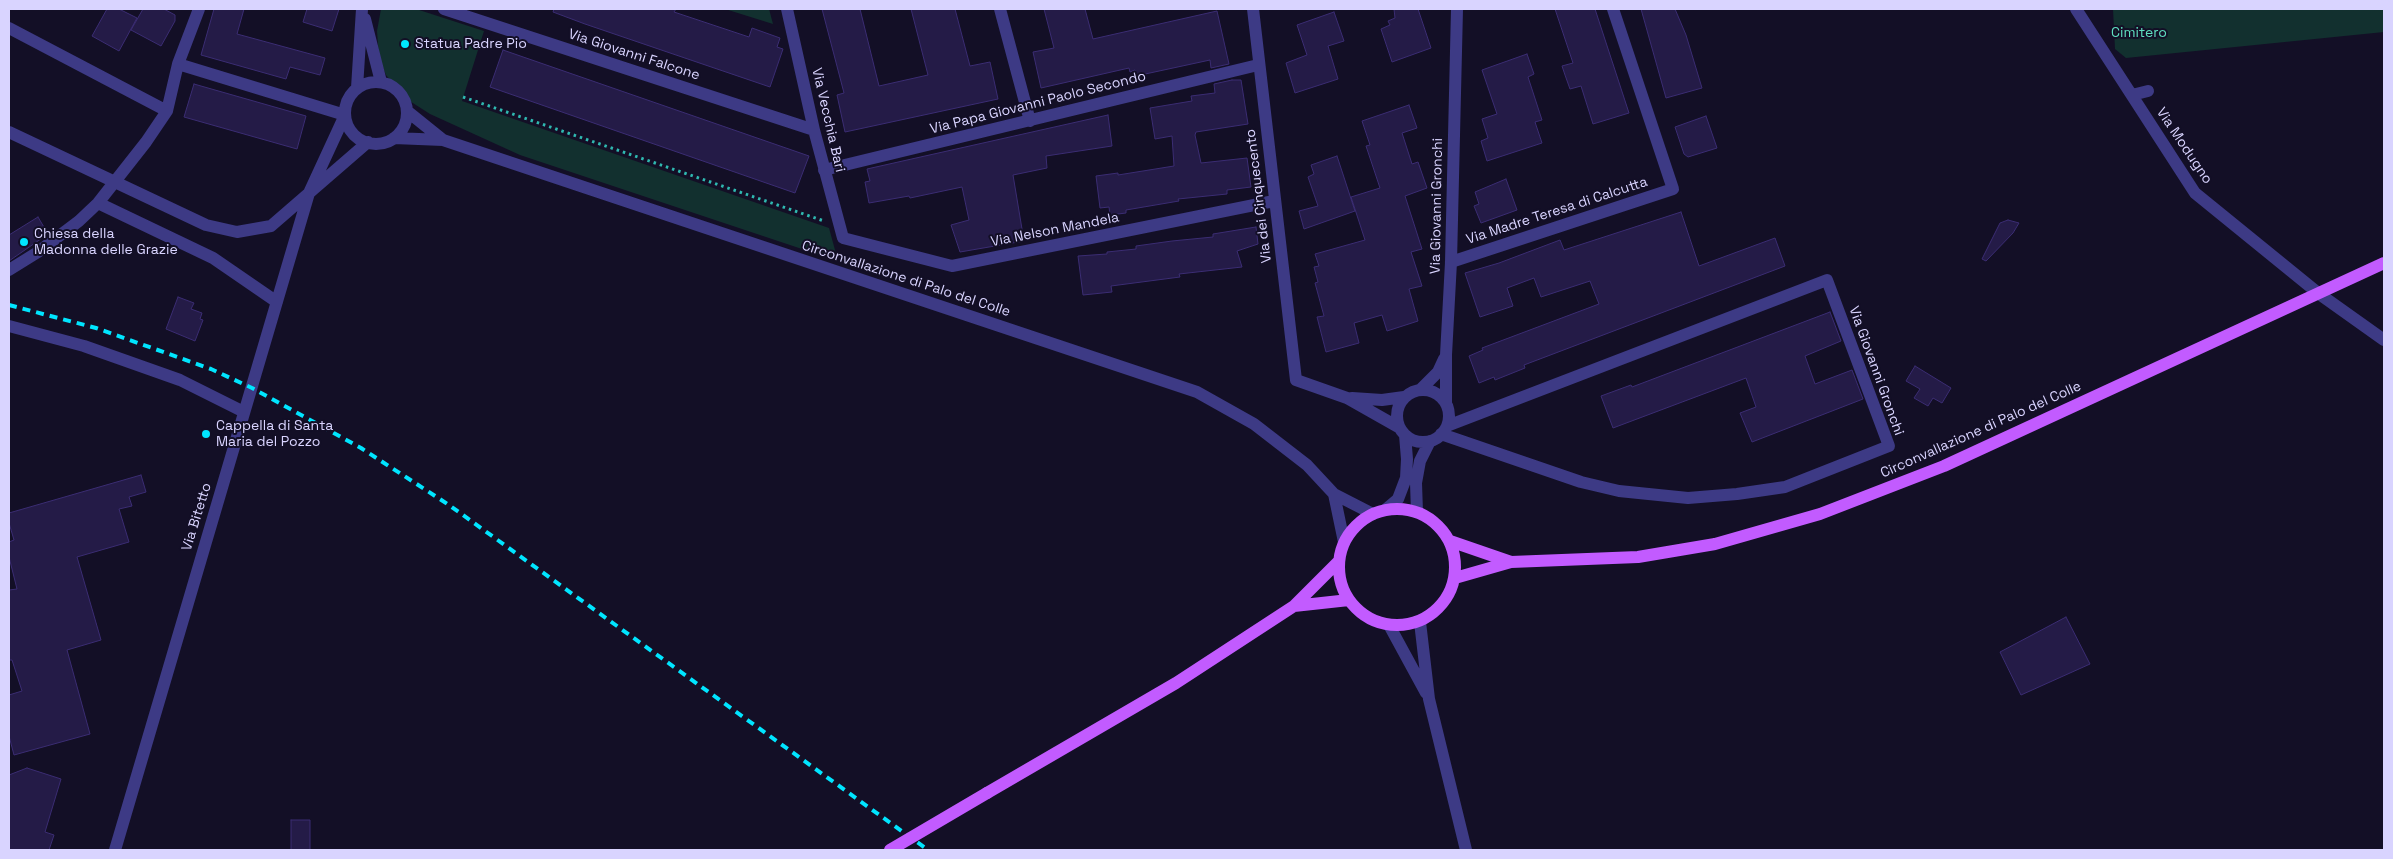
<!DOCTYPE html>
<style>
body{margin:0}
#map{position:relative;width:2393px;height:859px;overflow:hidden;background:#130f26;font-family:"Space Grotesk",sans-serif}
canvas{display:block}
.frame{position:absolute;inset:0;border:10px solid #d9d4ff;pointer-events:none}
</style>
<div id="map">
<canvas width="2393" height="859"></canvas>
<div class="frame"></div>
</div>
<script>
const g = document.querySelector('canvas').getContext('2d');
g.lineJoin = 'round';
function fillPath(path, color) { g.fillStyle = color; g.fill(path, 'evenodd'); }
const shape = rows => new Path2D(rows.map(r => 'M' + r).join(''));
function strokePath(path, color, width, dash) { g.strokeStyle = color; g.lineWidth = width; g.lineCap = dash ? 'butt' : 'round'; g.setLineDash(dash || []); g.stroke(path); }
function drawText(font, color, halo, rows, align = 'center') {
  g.font = font + ' "Space Grotesk",sans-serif'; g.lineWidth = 4; g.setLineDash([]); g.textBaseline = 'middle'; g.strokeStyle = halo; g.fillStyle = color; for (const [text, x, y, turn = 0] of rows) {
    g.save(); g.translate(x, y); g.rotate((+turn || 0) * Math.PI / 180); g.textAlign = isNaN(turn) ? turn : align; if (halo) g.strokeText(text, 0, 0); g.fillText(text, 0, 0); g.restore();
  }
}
const green = shape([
 [381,9,416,9,484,31,462,101,829,228,838,261,520,155,430,114,405,98,386,75,379,58,377,31],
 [725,9,769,9,773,24],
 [2113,9,2384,9,2384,32,2126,58,2115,49]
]);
const building = shape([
 [107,9,119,9,137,18,119,51,92,36,107,9],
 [143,9,164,9,175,15,175,21,161,46,131,30,143,9],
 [214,9,244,9,237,34,325,58,320,75,290,67,286,79,201,55,214,9],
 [307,9,339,9,332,31,303,22,307,9],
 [554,9,676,9,674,12,749,37,752,28,780,38,777,47,783,49,770,87,585,24,553,12,554,9],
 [822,9,860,9,879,86,928,75,911,9,955,9,970,66,990,62,998,99,845,132,837,95,844,93,822,9],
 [1044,9,1085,9,1093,39,1217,11,1229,64,1211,68,1210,60,1136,76,1135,70,1130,72,1129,68,1041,88,1033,52,1054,48,1044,9],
 [1394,9,1418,9,1431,48,1392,62,1381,29,1390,25,1388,21,1395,18,1394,9],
 [1555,9,1595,9,1629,113,1593,124,1581,86,1570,89,1565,75,1562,66,1573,63,1555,9],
 [1641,9,1675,9,1686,35,1702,88,1666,98,1641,9],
 [1334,12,1344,41,1328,46,1338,79,1295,93,1286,63,1307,55,1297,25,1334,12],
 [503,50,809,156,795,193,490,87,503,50],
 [1527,54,1534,74,1528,77,1542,120,1535,122,1542,143,1487,161,1481,141,1488,138,1482,119,1497,114,1482,70,1527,54],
 [1232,80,1241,80,1248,124,1196,132,1195,135,1201,163,1247,158,1251,187,1227,190,1227,194,1178,199,1179,201,1126,210,1126,213,1110,215,1109,207,1100,208,1096,176,1118,173,1118,175,1174,166,1172,136,1155,139,1150,108,1192,101,1191,96,1215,93,1214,84,1232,80],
 [194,84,306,116,297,149,184,117,194,84],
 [1409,105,1417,128,1402,133,1412,164,1418,162,1427,188,1405,196,1422,249,1411,252,1422,286,1409,289,1418,321,1387,331,1382,315,1354,323,1359,343,1326,352,1317,317,1324,316,1315,283,1318,282,1314,267,1319,266,1315,254,1365,240,1351,197,1380,188,1366,146,1370,145,1362,121,1409,105],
 [1108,115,1112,146,1046,156,1047,168,1013,175,1024,241,960,252,951,225,969,220,962,187,910,198,909,196,869,203,865,182,870,181,867,169,1108,115],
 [1706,116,1717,148,1688,157,1684,154,1675,127,1706,116],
 [1337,156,1355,211,1304,229,1299,211,1318,206,1308,177,1314,174,1311,165,1337,156],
 [1506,179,1517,210,1481,223,1474,206,1479,204,1475,192,1506,179],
 [1681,212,1699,266,1775,238,1785,266,1524,365,1525,368,1495,380,1494,377,1479,383,1469,356,1483,350,1482,348,1599,304,1590,281,1541,297,1534,278,1507,288,1513,306,1480,317,1465,273,1499,263,1560,240,1564,250,1681,212],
 [38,217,48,234,9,261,9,235,38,217],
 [2008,220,2019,223,2013,233,1986,261,1982,259,2000,223,2008,220],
 [1256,227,1258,244,1237,251,1242,267,1179,274,1180,277,1111,286,1112,292,1083,295,1078,256,1107,254,1107,252,1136,249,1136,246,1172,241,1213,237,1213,234,1256,227],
 [178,297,194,303,191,309,202,313,200,319,203,320,195,341,166,329,178,297],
 [1830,312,1841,341,1805,356,1815,384,1852,370,1863,399,1752,442,1740,413,1756,407,1746,378,1613,428,1601,396,1631,385,1632,387,1830,312],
 [1915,366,1951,388,1942,403,1933,398,1928,406,1914,398,1920,389,1906,381,1915,366],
 [141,475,146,492,129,497,132,506,119,509,129,542,77,557,101,640,67,650,90,734,14,755,9,736,9,695,22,691,12,660,9,660,9,590,17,589,9,557,9,542,14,540,9,523,9,513,141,475],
 [2066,617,2090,664,2021,695,2000,652,2066,617],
 [27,768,61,779,45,832,54,835,49,850,9,850,9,775,27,768],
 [291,820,310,820,310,850,291,850,291,820]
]);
const path = shape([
 [463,97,824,221]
]);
const minor = shape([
 [444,9,814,130],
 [787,9,814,130,843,238,952,266,1274,201],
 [1000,9,1030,121],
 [1253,9,1296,380,1347,398,1400,428],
 [2076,9,2195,193,2318,293,2384,340],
 [365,19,381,82],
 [9,28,167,111],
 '345 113a31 31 0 1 1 62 0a31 31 0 1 1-62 0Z',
 [357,88,362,9],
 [2132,95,2148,91],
 [407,111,443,140],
 [9,132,206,225,237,232,271,226,368,142],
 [394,138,443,140,1197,392,1254,424,1307,465,1334,494,1373,514],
 [824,170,1258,65],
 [98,203,213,258,277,302],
 [1451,262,1673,189,1613,9],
 [9,270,38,252,79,221,98,203,146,142,167,111,178,64,199,9],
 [9,326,84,346,180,380,244,412],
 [1420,390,1438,372,1444,359],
 '1397 416a26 26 0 1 1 52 0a26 26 0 1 1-52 0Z',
 [1352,398,1382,400,1404,397],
 [1446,403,1446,355,1451,262,1457,9],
 [1441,434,1581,482,1619,491,1688,498,1737,494,1785,487,1889,446,1827,280,1447,426],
 [1334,494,1344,542],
 [1385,510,1398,499,1406,478,1407,459,1405,435],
 [1417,512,1416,483,1420,461,1430,441],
 [1420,622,1429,699,1466,850],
 [1389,625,1426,693],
 [115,850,309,193,345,115,178,64]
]);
const major = shape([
 '1339 567a58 58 0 1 1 116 0a58 58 0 1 1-116 0Z',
 [1450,541,1511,562],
 [1455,578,1511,562,1638,557,1715,544,1820,514,1944,466,2384,263],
 [1294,606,1349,600],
 [987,793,1176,683,1294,606,1339,561]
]);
const rail = shape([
 [9,305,96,328,211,369,252,388,361,448,449,505,928,850]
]);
const majorBridge = shape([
 [890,850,987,793]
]);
const markers = [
 [405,44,5,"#00e5ff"],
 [24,242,5,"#00e5ff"],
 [206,434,5,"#00e5ff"]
];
const parkNames = [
 ["Cimitero",2139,33]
];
const poiNames = [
 ["Statua Padre Pio",415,44],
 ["Chiesa della",34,234],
 ["Madonna delle Grazie",34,250],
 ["Cappella di Santa",216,426],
 ["Maria del Pozzo",216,442]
];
const streetNames = [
 ["Via Giovanni Falcone",634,55,18],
 ["Via Papa Giovanni Paolo Secondo",1038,103,-14],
 ["Via Vecchia Bari",828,120,77],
 ["Via Modugno",2184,146,56],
 ["Via dei Cinquecento",1259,196,-97],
 ["Via Giovanni Gronchi",1437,206,-89],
 ["Via Madre Teresa di Calcutta",1557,211,-18],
 ["Via Nelson Mandela",1055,230,-11],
 ["Circonvallazione di Palo del Colle",906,279,18],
 ["Via Giovanni Gronchi",1876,371,70],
 ["Circonvallazione di Palo del Colle",1981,430,-24],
 ["Via Bitetto",197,517,-73]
];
fillPath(green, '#12302f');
fillPath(building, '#241b47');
strokePath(building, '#3b2d73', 1);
strokePath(path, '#2fb8b0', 3, [2.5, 4]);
strokePath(minor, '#3d3a85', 12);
strokePath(major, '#c25bff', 12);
strokePath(rail, '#00e5ff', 4, [8, 6]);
strokePath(majorBridge, '#c25bff', 12);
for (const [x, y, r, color] of markers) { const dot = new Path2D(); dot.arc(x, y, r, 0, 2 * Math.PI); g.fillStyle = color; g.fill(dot); strokePath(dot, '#130f26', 2); }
drawText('14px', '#5fe0c0', '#130f26', parkNames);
drawText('14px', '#d9d4ff', '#130f26', poiNames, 'left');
drawText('14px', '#d9d4ff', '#130f26', streetNames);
</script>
